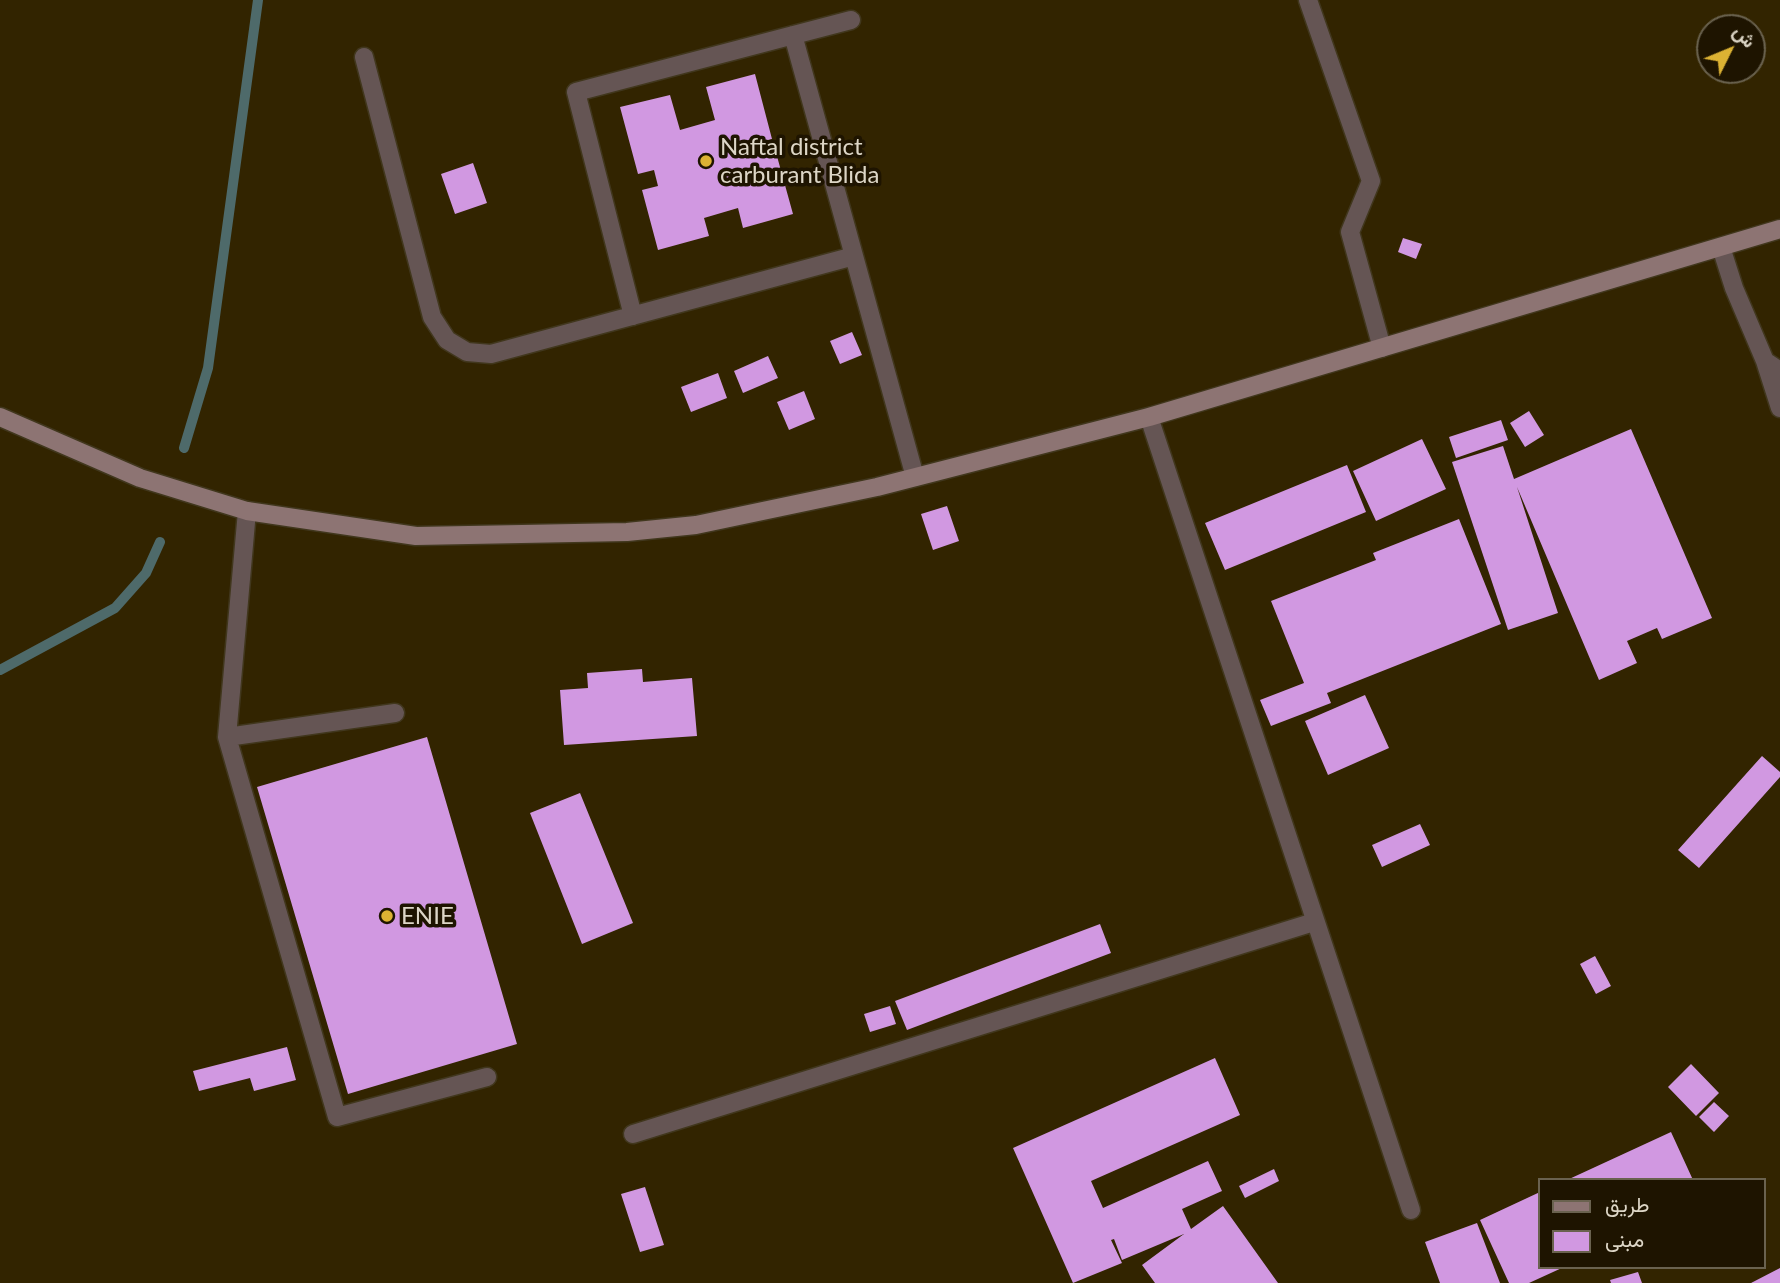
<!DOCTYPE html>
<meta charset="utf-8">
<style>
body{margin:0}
#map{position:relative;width:1780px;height:1283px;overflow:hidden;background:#281d01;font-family:Lato,Vazirmatn,sans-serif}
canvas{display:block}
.legend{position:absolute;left:1538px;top:1178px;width:228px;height:91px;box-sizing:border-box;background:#1e1400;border:2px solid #6a624f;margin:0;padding:9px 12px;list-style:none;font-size:21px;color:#ddd6c6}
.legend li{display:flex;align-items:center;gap:14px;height:35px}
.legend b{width:35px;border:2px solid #6a624f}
.north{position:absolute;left:1696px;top:14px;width:70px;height:70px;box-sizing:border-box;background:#1e1400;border:2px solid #6a624f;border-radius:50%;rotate:47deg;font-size:19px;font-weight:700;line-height:28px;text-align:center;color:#ddd6c6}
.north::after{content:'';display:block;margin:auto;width:24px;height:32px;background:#dcb233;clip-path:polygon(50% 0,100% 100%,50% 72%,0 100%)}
</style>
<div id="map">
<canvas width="1780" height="1283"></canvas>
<ul class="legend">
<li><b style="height:9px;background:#8d7473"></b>طريق</li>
<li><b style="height:19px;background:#d198e1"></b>مبنى</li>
</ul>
<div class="north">ش</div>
</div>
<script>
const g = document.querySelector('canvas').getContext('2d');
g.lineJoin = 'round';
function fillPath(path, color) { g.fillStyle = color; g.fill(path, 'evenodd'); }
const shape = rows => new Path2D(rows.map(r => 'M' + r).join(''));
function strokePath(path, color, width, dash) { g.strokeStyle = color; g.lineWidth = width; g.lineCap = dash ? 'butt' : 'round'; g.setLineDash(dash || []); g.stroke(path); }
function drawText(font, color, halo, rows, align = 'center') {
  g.font = font + ' Lato,sans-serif'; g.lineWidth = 7; g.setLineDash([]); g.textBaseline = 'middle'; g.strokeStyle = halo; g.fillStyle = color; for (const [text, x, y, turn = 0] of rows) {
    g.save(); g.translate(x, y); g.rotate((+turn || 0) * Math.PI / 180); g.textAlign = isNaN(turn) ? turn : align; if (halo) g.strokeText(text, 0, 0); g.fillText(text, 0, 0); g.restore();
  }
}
const built = shape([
 [0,0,1780,0,1780,1283,0,1283],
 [1710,28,1752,28,1752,70,1710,70],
 [1540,1180,1764,1180,1764,1267,1540,1267]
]);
const stream = shape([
 [184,448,208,368,258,0],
 [0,670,115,608,146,573,160,542]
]);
const building = shape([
 [755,74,772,139,760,142,762,152,775,149,793,214,743,228,738,208,704,218,709,236,658,250,642,190,658,186,654,170,638,174,620,107,670,95,680,130,715,120,706,87],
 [473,163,487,203,455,214,441,174],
 [1403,238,1422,244,1416,259,1398,252],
 [852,332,862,355,840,364,830,341],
 [768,356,778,378,743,393,734,371],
 [718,373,727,398,691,412,681,387],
 [804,391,815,419,789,430,777,402],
 [1529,411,1544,435,1525,447,1510,423],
 [1501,420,1508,440,1456,458,1449,437],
 [1631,429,1712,618,1662,639,1657,628,1627,641,1637,663,1599,680,1517,487,1558,613,1508,630,1452,462,1503,446,1514,479],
 [1422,439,1446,489,1376,521,1353,471],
 [1347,465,1366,512,1225,570,1205,523],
 [947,506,959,541,933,550,921,514],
 [1459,519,1501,624,1327,693,1331,703,1271,726,1260,700,1304,683,1271,601,1376,560,1373,553],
 [642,669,643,682,692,678,697,736,564,745,560,690,588,688,587,673],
 [1365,695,1389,748,1328,775,1305,721],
 [427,737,517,1044,348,1094,257,787],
 [1762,756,1780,772,1780,777,1699,868,1678,850],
 [580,793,633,923,582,944,530,813],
 [1420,824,1430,845,1382,867,1372,845],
 [1100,924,1111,953,907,1030,895,1001],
 [1595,956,1611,986,1596,994,1580,964],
 [890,1006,896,1024,870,1032,864,1014],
 [287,1047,296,1080,254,1091,250,1078,199,1091,193,1071],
 [1215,1058,1240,1115,1091,1181,1103,1208,1208,1161,1222,1191,1182,1209,1191,1229,1223,1206,1278,1283,1155,1283,1142,1265,1184,1234,1122,1260,1114,1239,1111,1240,1122,1263,1073,1283,1013,1148],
 [1691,1064,1719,1093,1696,1116,1668,1087],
 [1714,1102,1729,1116,1714,1132,1699,1117],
 [1671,1132,1693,1180,1567,1180],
 [1274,1169,1279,1181,1245,1198,1239,1186],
 [645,1187,664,1245,640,1252,621,1194],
 [1540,1192,1540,1267,1564,1267,1529,1283,1509,1283,1480,1220],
 [1477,1223,1500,1283,1440,1283,1425,1242],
 [1780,1268,1780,1283,1751,1283],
 [1638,1272,1642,1283,1611,1283,1610,1280]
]);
const lane = shape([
 [1308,0,1371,181,1350,232,1382,348],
 [793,35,915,477],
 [364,57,432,317,447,340,467,352,491,354,854,256],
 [1721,247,1734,288,1765,361,1780,371],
 [633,316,576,92,851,20],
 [1765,361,1780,408],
 [247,511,227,737,337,1117,487,1077],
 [227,737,395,713]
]);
const street = shape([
 [1149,417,1411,1210],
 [633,1134,1314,922]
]);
const secondary = shape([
 [0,417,140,478,247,511,416,536,627,532,696,525,877,487,1149,417,1780,229]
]);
const markers = [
 [706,161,7,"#dcb233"],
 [387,916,7,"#dcb233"]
];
const poiNames = [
 ["Naftal district",720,147],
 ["carburant Blida",720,175],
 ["ENIE",401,916]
];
fillPath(built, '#322400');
strokePath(stream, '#4e6a6a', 10);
fillPath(building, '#d198e1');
strokePath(lane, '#41371d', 21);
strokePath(street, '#41371d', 21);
strokePath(secondary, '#41371d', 21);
strokePath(lane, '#655554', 18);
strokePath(street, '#655554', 18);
strokePath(secondary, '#8d7473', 18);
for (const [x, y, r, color] of markers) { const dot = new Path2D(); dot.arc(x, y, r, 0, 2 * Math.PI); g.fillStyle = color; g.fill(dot); strokePath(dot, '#1e1400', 2.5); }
drawText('24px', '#ddd6c6', '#1e1400', poiNames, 'left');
</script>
